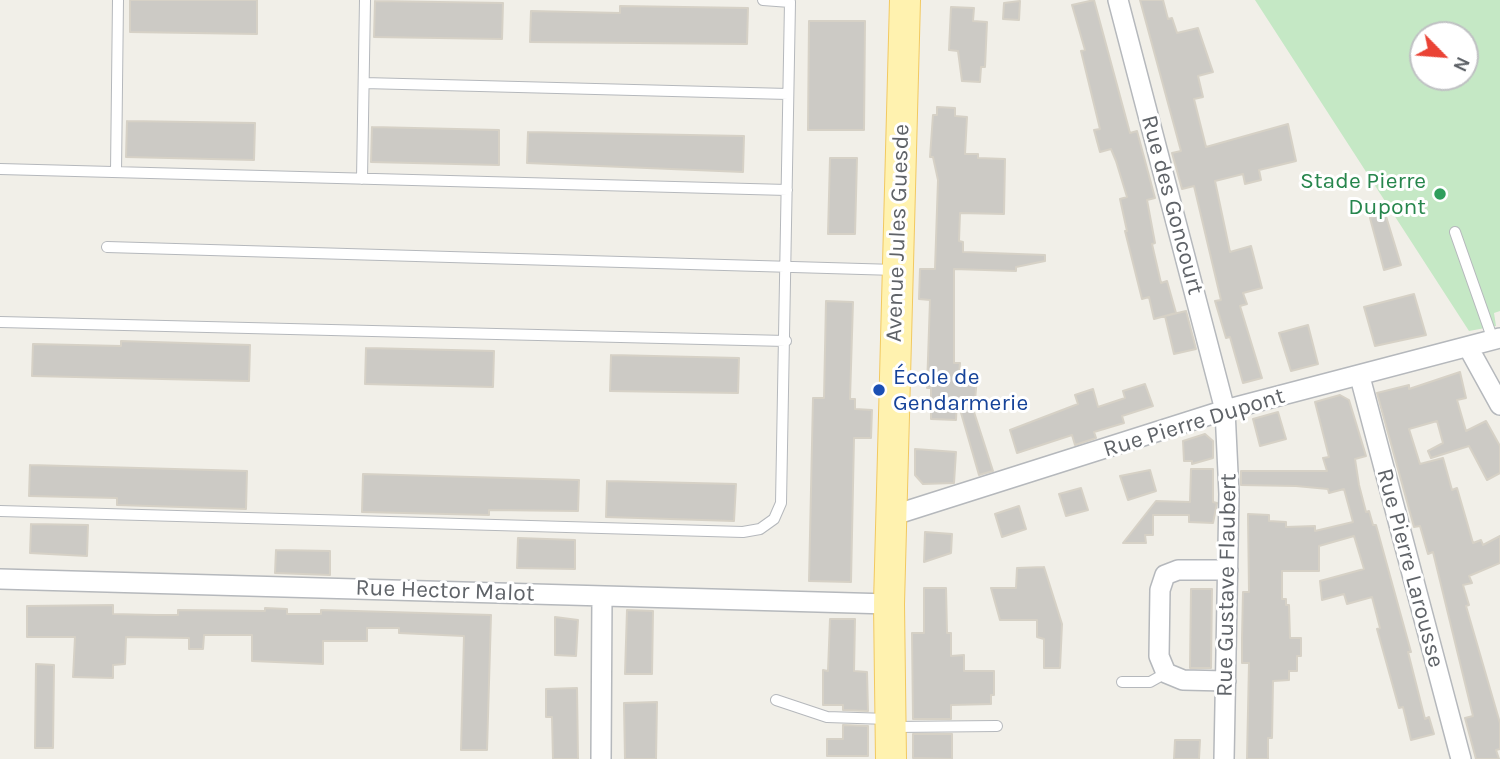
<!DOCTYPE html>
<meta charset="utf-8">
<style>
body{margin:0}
#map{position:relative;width:1500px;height:759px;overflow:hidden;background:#f1efe8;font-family:Karla,sans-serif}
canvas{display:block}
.north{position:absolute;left:1409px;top:21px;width:70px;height:70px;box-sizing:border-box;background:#fff;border:2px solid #bfc1c3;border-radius:50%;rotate:115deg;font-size:19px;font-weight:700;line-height:28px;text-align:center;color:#5f6368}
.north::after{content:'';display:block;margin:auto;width:24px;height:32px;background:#ea4335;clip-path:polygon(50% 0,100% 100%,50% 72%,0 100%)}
</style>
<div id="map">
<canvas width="1500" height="759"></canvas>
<div class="north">N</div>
</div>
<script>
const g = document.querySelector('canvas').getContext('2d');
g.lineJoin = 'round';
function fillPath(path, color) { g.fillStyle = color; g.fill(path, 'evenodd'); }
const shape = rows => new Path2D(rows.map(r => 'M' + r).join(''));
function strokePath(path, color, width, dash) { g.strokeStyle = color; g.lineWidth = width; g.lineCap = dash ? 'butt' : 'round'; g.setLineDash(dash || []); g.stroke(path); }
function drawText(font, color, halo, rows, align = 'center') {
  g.font = font + ' Karla,sans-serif'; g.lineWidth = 6; g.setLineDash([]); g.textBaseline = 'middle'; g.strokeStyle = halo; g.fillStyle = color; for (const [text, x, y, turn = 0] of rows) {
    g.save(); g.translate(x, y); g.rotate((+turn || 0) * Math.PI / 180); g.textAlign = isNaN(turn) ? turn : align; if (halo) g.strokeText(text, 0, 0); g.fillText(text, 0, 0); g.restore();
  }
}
const green = shape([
 [1255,0,1500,0,1500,311,1494,313,1496,326,1469,331],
 [1423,35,1465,35,1465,77,1423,77]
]);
const building = shape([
 [130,0,257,0,257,34,130,32,130,0],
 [1094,0,1130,133,1137,131,1155,198,1147,200,1155,243,1152,244,1161,283,1167,281,1176,313,1154,319,1149,297,1142,299,1125,231,1127,231,1120,199,1127,197,1116,161,1111,149,1100,152,1094,130,1100,129,1081,51,1085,50,1072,5,1094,0],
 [1140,0,1163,0,1168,19,1172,18,1177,33,1198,28,1213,72,1198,76,1203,97,1194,99,1206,147,1288,124,1296,161,1259,170,1261,180,1245,184,1243,174,1215,181,1230,252,1251,246,1262,288,1243,293,1247,304,1240,306,1262,378,1243,383,1230,337,1226,338,1215,301,1221,300,1194,186,1182,189,1172,153,1181,151,1140,0],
 [375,1,503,3,502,39,374,37,375,1],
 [1020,1,1019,20,1003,19,1004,3,1020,1],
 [620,6,748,8,747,44,530,42,531,11,620,13,620,6],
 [951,7,974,8,973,21,987,22,985,67,981,67,980,82,962,81,958,51,949,50,951,7],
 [809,21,865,21,864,130,808,130,809,21],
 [937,107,955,108,955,116,967,117,965,154,978,154,978,158,1005,159,1004,214,960,213,959,241,963,242,963,252,1045,255,1045,261,1016,267,1016,271,954,269,954,363,960,363,959,375,977,377,974,412,993,471,979,475,957,399,956,420,931,419,931,388,927,388,930,300,919,299,920,269,935,269,938,180,933,157,930,157,933,115,937,115,937,107],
 [127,121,255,123,254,160,126,157,127,121],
 [372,127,499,130,499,165,371,162,372,127],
 [528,132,744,136,743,172,527,163,528,132],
 [830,158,857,158,855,234,828,234,830,158],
 [1385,213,1401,265,1384,270,1370,218,1385,213],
 [1414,294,1426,335,1375,346,1364,307,1414,294],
 [826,301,853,302,850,399,855,399,855,409,872,410,871,438,854,438,851,582,809,581,813,398,824,398,826,301],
 [1186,311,1196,349,1174,354,1165,316,1186,311],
 [1308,325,1318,364,1291,371,1279,333,1308,325],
 [121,341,250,345,249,381,32,376,33,344,121,346,121,341],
 [366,348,494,351,493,387,365,384,366,348],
 [611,355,739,358,738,393,610,391,611,355],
 [1460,372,1466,398,1457,400,1466,431,1486,421,1500,446,1500,473,1487,480,1469,446,1431,458,1428,451,1443,443,1437,421,1409,429,1420,464,1443,458,1452,490,1457,488,1473,543,1481,540,1483,545,1500,536,1500,563,1469,576,1472,583,1463,585,1469,605,1466,606,1500,723,1500,749,1496,750,1499,759,1476,759,1465,718,1473,716,1433,552,1428,554,1420,526,1414,527,1377,393,1409,385,1409,389,1460,372],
 [1145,384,1153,406,1122,416,1124,423,1094,432,1096,438,1075,445,1072,435,1017,453,1010,430,1078,404,1075,395,1093,389,1098,407,1125,398,1123,391,1145,384],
 [1340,395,1349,400,1366,456,1355,459,1359,485,1366,512,1369,511,1373,525,1376,525,1411,652,1408,652,1425,719,1429,717,1434,734,1411,740,1403,707,1399,708,1377,629,1380,628,1372,597,1347,604,1344,594,1322,600,1320,581,1364,569,1354,536,1319,546,1319,571,1282,571,1282,599,1286,599,1286,605,1289,605,1290,638,1301,638,1301,656,1297,656,1297,671,1289,671,1289,680,1273,681,1272,738,1268,738,1268,759,1247,759,1249,663,1242,663,1242,638,1243,592,1249,592,1248,514,1269,515,1269,521,1286,522,1286,527,1315,526,1315,531,1353,522,1344,489,1329,493,1328,489,1296,486,1241,485,1241,471,1327,471,1323,458,1329,457,1315,402,1340,395],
 [1278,412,1286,439,1260,446,1253,419,1278,412],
 [1205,434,1213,441,1213,458,1192,464,1192,461,1184,461,1183,441,1205,434],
 [915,449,956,452,954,483,923,484,915,475,915,449],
 [30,465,247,471,246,509,117,505,117,498,29,496,30,465],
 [1191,469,1213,469,1213,502,1217,503,1213,523,1189,522,1189,515,1153,515,1153,535,1145,535,1146,543,1123,543,1156,501,1190,502,1191,469],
 [1150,470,1156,491,1128,500,1120,476,1150,470],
 [363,474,579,480,578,511,489,510,489,515,362,512,363,474],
 [607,481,736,484,734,521,606,517,607,481],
 [1081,488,1088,510,1066,516,1059,494,1081,488],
 [1019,506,1026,529,1002,537,995,514,1019,506],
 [31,524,88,525,87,556,30,553,31,524],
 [925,532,952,534,951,553,924,562,925,532],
 [518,538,575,540,575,569,517,568,518,538],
 [276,550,330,551,330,575,275,573,276,550],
 [1044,567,1062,624,1060,668,1044,668,1044,639,1037,637,1037,620,1000,620,991,588,1016,588,1017,568,1044,567],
 [924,588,946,588,947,633,951,633,951,656,964,655,964,671,994,671,994,695,991,695,991,704,951,705,951,719,913,719,912,633,924,633,924,588],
 [1191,589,1212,589,1211,668,1190,668,1191,589],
 [113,605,113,614,156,615,178,615,178,610,265,611,265,608,287,609,287,614,321,614,321,610,491,615,487,750,461,750,464,636,399,633,399,628,367,628,367,641,323,641,323,664,252,661,252,635,204,635,203,649,189,649,189,638,126,637,125,664,113,665,113,678,73,677,75,637,27,637,27,606,113,605],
 [627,610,653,611,652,674,625,674,627,610],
 [555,617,578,620,576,656,555,655,555,617],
 [830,619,855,619,854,671,867,672,868,711,843,710,843,705,823,705,823,670,828,671,830,619],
 [36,664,54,665,53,748,35,748,36,664],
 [577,688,578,759,553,759,552,717,546,717,546,689,577,688],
 [657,702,656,759,625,759,624,703,657,702],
 [843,725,868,726,868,756,827,756,827,739,843,739,843,725],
 [913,734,952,734,952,759,913,758,913,734],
 [1175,740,1200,740,1199,759,1174,759,1175,740]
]);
const service = shape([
 [364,83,788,94],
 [0,169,787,190],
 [116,172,118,0],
 [362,179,365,0],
 [1455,232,1493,340],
 [107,247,896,270],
 [0,322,786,341],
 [0,511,743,532,760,529,774,519,781,503,790,2,763,0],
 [1122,682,1150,682,1166,673],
 [776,700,827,717,888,719],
 [895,727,997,726]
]);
const minor = shape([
 [1118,0,1225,410,1229,494,1224,759],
 [1468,347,1500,405],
 [1360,377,1461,759],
 [891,516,1225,410,1500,338],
 [0,579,889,604],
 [1226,681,1183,680,1166,673,1159,656,1160,590,1165,575,1178,570,1228,570],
 [601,759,602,596]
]);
const primary = shape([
 [891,759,889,604,905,0]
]);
const markers = [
 [1440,194,7,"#2e9e5b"],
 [879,390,7,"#1a4fb4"]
];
const leisureNames = [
 ["Stade Pierre",1426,181],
 ["Dupont",1426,207]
];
const streetNames = [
 ["Rue des Goncourt",1172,205,75],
 ["Avenue Jules Guesde",898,233,-88],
 ["Rue Pierre Dupont",1194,423,-17],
 ["Rue Pierre Larousse",1410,568,75],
 ["Rue Gustave Flaubert",1227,585,-89],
 ["Rue Hector Malot",445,591,2]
];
const transitNames = [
 ["École de",893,377],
 ["Gendarmerie",893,403]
];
fillPath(green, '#c5e8c5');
fillPath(building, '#cccac5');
strokePath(building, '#d6d1c6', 2);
strokePath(service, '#b5b8bc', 12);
strokePath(minor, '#b5b8bc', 22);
strokePath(primary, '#f2c960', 32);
strokePath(service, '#fff', 10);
strokePath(minor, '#fff', 19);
strokePath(primary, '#fff2af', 30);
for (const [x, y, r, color] of markers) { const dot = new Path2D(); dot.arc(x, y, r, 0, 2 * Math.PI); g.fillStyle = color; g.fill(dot); strokePath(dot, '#fff', 2.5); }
drawText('23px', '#27864d', '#fff', leisureNames, 'right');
drawText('23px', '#5f6368', '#fff', streetNames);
drawText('23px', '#164399', '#fff', transitNames, 'left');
</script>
